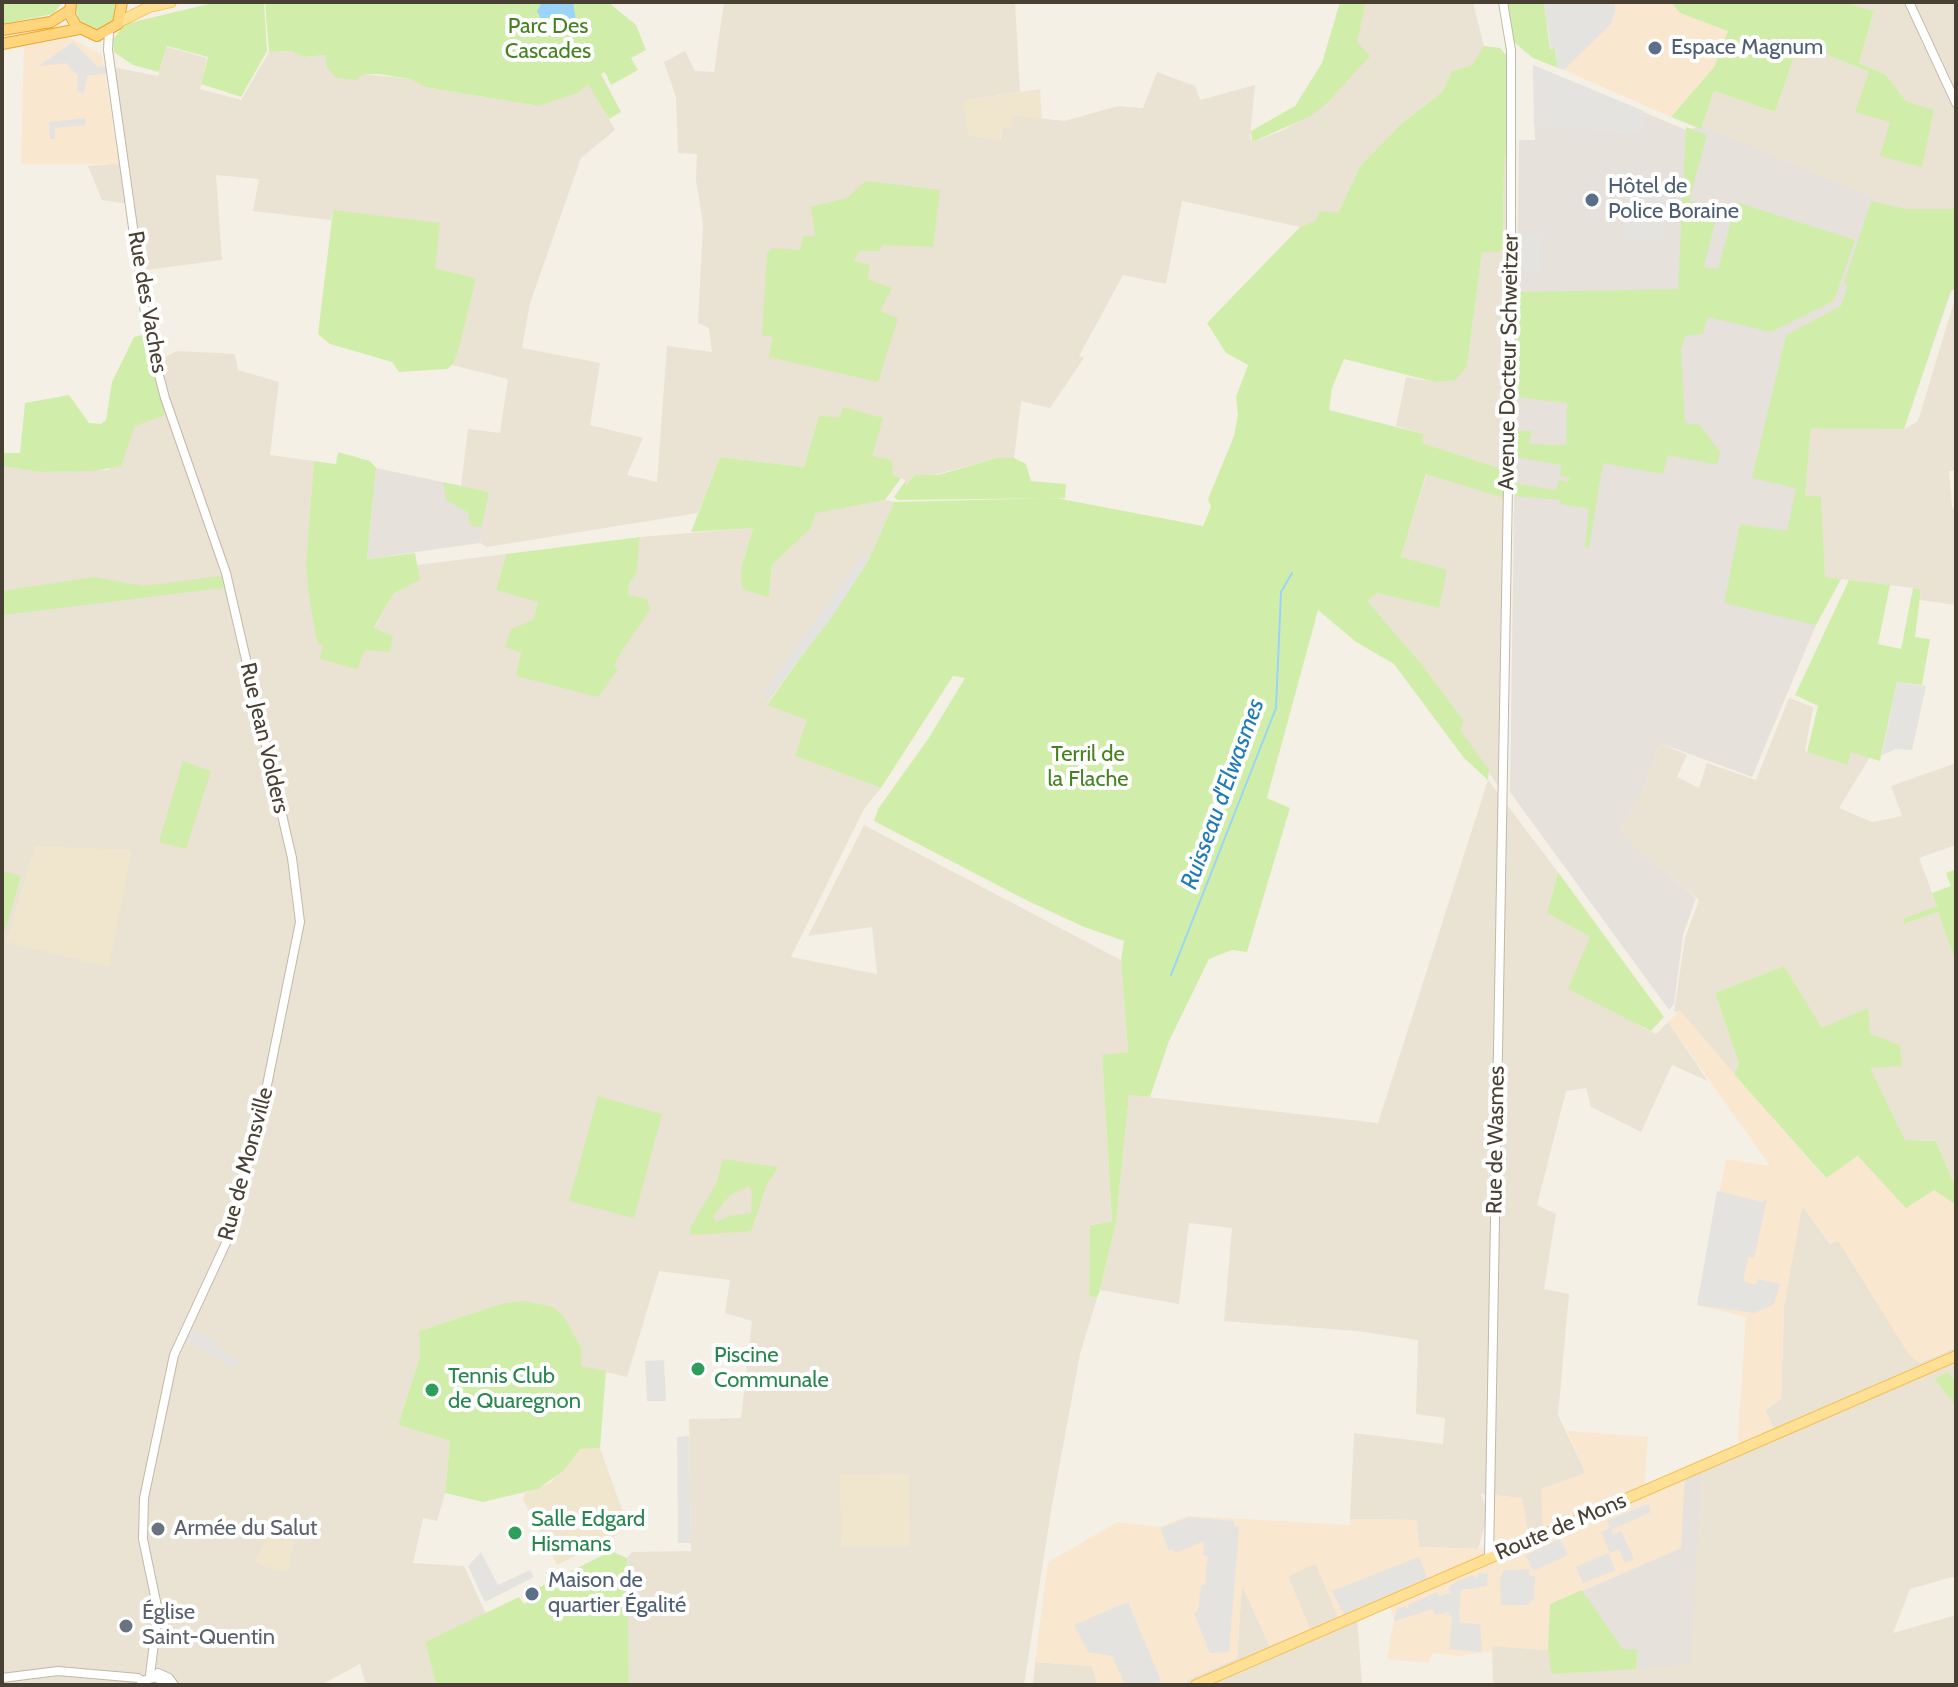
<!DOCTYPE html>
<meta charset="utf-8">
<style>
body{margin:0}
#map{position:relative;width:1958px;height:1687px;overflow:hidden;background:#f5f0e6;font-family:Cabin,sans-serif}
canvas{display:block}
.frame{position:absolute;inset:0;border:4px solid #494034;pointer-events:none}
</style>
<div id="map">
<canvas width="1958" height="1687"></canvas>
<div class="frame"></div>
</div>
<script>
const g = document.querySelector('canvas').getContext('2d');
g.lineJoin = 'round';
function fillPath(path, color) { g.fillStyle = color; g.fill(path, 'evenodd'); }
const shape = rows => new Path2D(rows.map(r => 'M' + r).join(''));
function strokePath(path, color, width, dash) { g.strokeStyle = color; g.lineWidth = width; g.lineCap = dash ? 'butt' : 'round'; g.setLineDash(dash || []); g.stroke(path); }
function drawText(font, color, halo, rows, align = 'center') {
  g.font = font + ' Cabin,sans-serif'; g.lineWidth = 8; g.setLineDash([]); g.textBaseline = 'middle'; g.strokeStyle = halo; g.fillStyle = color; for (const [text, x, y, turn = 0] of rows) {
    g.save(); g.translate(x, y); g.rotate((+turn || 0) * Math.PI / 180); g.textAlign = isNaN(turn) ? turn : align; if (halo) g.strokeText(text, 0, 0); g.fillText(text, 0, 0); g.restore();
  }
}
const residential = shape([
 [724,2,1015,2,1020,92,963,101,1001,140,1002,127,1013,115,1064,121,1118,106,1143,108,1157,72,1195,86,1200,100,1255,85,1250,138,1252,142,1279,132,1307,118,1362,48,1356,42,1366,2,1473,2,1484,46,1472,65,1452,71,1442,92,1401,124,1360,166,1338,213,1300,227,1182,201,1166,284,1123,275,1079,356,1084,358,1050,408,1021,401,1014,458,996,458,927,477,915,475,905,486,905,480,893,475,871,457,839,419,819,415,804,467,720,457,698,513,487,547,480,543,490,492,461,486,468,429,500,433,508,379,452,365,476,278,435,268,333,211,331,220,253,211,259,179,216,175,222,260,138,271,129,204,102,200,88,166,124,163,112,67,158,76,167,47,207,58,200,89,241,100,269,52,291,51,305,57,326,55,364,74,410,79,425,87,539,106,578,93,588,83,615,130,581,158,530,303,522,348,600,363,590,425,643,438,627,475,657,482,667,346,712,352,709,328,698,323,703,224,696,180,697,154,678,153,676,97,664,62,685,51,695,71,714,72],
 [1844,2,1956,2,1956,210,1901,211,1879,205,1702,126,1714,91,1775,112,1799,43,1869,72,1907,102,1886,75,1859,63,1874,11],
 [1512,153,1508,471,1422,443,1424,434,1396,426,1406,377,1435,382,1467,366,1482,251,1503,247,1504,167,1506,154],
 [1956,295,1956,471,1949,471,1952,507,1956,512,1956,605,1920,600,1921,589,1825,577,1821,498,1805,496,1811,427,1904,429,1918,421],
 [177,351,235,354,238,370,279,382,270,455,314,461,306,561,317,642,374,629,393,594,420,580,417,565,506,554,496,590,538,601,533,620,506,647,521,653,618,669,613,666,623,649,629,584,637,572,640,537,753,528,741,568,769,596,772,565,810,529,816,512,885,500,894,502,868,561,767,704,808,720,795,756,881,788,864,809,791,957,877,974,872,927,808,936,864,825,1121,960,1128,1052,1102,1056,1112,1223,1091,1224,1089,1296,1097,1298,1080,1354,1051,1511,1024,1685,629,1685,627,1558,632,1552,691,1551,689,1419,741,1418,752,1321,725,1313,730,1280,659,1271,627,1377,580,1366,582,1349,565,1318,500,1304,419,1331,420,1356,398,1425,450,1441,445,1493,437,1521,423,1518,413,1563,464,1566,486,1614,425,1642,436,1685,366,1685,360,1664,321,1685,2,1685,2,466,40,472,109,470,155,362],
 [1427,473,1507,499,1501,790,1459,730,1464,721,1420,662,1366,601,1377,593,1439,608,1401,557],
 [1789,698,1813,707,1805,751,1846,765,1851,751,1870,757,1839,808,1872,822,1902,816,1891,786,1956,763,1956,845,1919,858,1937,906,1905,924,1938,912,1956,963,1956,1188,1936,1141,1905,1140,1869,1067,1822,1029,1784,966,1715,993,1739,1064,1734,1074,1680,1011,1674,1012,1685,938,1699,900,1617,831,1644,789,1660,743,1687,755,1677,777,1699,788,1707,763,1756,780],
 [1488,780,1558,872,1547,913,1590,937,1638,1025,1656,1034,1668,1022,1708,1081,1672,1065,1641,1132,1591,1107,1586,1088,1566,1091,1537,1205,1556,1214,1544,1289,1569,1294,1558,1415,1586,1473,1542,1489,1543,1526,1527,1531,1522,1498,1481,1494,1486,1507,1485,1525,1478,1549,1419,1547,1416,1520,1350,1519,1354,1433,1443,1444,1445,1418,1416,1414,1418,1340,1357,1331,1224,1321,1232,1228,1189,1223,1179,1304,1100,1290,1116,1223,1129,1095,1378,1123],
 [1802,1205,1830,1244,1838,1240,1920,1363,1956,1347,1956,1576,1910,1589,1893,1633,1956,1615,1956,1685,1493,1685,1492,1646,1548,1650,1553,1674,1689,1664,1703,1465,1775,1434,1765,1410,1781,1399,1784,1306],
 [1316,1563,1340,1622,1357,1615,1362,1685,1187,1685,1187,1680,1237,1658,1242,1584,1288,1576],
 [1035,1662,1092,1666,1098,1685,1033,1685]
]);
const commercial = shape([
 [1614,2,1671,2,1680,13,1729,30,1714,67,1671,117,1564,70,1610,25,1616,11],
 [70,38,102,55,119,164,21,164,24,47],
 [1680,1011,1825,1178,1859,1156,1934,1190,1956,1205,1956,1347,1920,1363,1909,1355,1838,1241,1831,1244,1802,1206,1784,1306,1781,1399,1766,1410,1776,1434,1743,1448,1738,1438,1746,1317,1697,1305,1726,1159,1770,1166,1668,1022],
 [1567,1431,1648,1437,1644,1490,1685,1473,1683,1535,1681,1548,1551,1604,1548,1650,1493,1646,1492,1651,1459,1656,1432,1653,1429,1663,1387,1659,1394,1620,1389,1602,1340,1622,1316,1564,1288,1576,1311,1630,1269,1646,1242,1586,1237,1658,1187,1680,1187,1685,1099,1685,1092,1666,1035,1662,1048,1562,1118,1522,1159,1527,1188,1516,1350,1525,1350,1519,1416,1520,1419,1547,1478,1549,1494,1542,1494,1495,1522,1498,1528,1531,1543,1526,1541,1489,1586,1473]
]);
const industrial = shape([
 [1533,65,1686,130,1702,126,1868,196,1951,292,1904,429,1811,428,1805,495,1821,497,1825,577,1841,579,1816,625,1752,777,1660,743,1644,789,1618,831,1696,898,1683,935,1674,1004,1669,1010,1510,792,1519,140,1535,140],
 [376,468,490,492,480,543,367,559],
 [1703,1465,1690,1664,1636,1669,1638,1651,1623,1649,1582,1591,1681,1548,1685,1473]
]);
const education = shape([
 [1040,89,1042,120,1014,115,1011,128,1002,128,1000,140,968,136,963,101],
 [35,846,132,850,109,967,6,942],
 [600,1448,626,1521,624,1527,617,1535,557,1565,523,1499,525,1493,550,1483,580,1449],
 [909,1474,910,1546,841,1547,840,1475],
 [268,1535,295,1541,287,1572,259,1565,255,1560]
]);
const green = shape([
 [2,2,63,2,53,14,2,24],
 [75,2,117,2,116,18,112,25,95,31,79,23],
 [217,2,264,2,267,51,241,97,201,84,208,57,167,46,159,72,133,65,114,52,113,39,125,24],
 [265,2,608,2,636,25,646,50,631,58,638,70,611,85,605,72,601,74,621,112,609,119,588,84,578,93,539,106,425,87,410,79,378,74,364,74,356,80,337,78,327,68,326,55,305,57,291,51,269,52],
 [1340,2,1366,2,1357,42,1370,56,1325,105,1307,118,1252,142,1251,131,1295,106,1322,63],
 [1503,2,1544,2,1550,49,1555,48,1558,68,1533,58,1509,38],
 [1671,2,1844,2,1874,11,1859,63,1886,75,1907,102,1934,110,1922,167,1880,156,1890,122,1855,112,1869,72,1799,43,1775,112,1714,91,1701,129,1671,117,1714,67,1728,31,1680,13],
 [1484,46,1500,48,1507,56,1512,153,1506,154,1504,167,1503,248,1498,252,1482,252,1467,366,1455,380,1435,382,1344,359,1332,388,1329,410,1424,434,1422,443,1508,471,1507,499,1426,474,1401,557,1447,570,1439,608,1377,593,1367,601,1420,662,1464,721,1460,730,1489,770,1488,780,1464,758,1394,664,1356,642,1318,610,1267,798,1290,808,1247,952,1232,950,1209,959,1169,1041,1150,1097,1129,1095,1116,1223,1100,1290,1097,1298,1089,1296,1090,1225,1112,1222,1102,1055,1128,1052,1121,960,1124,941,1084,927,1028,901,874,821,878,809,928,739,965,678,953,676,881,788,795,756,807,720,767,705,868,561,894,502,1056,498,1203,526,1211,507,1208,499,1234,436,1238,414,1236,397,1248,365,1226,353,1207,323,1300,227,1315,221,1320,211,1338,213,1360,166,1401,124,1442,92,1452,71,1472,65],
 [1686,127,1707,135,1689,201,1718,210,1704,267,1718,269,1736,202,1855,240,1834,301,1771,332,1708,317,1703,334,1685,336,1681,350,1685,423,1700,425,1720,452,1717,465,1668,455,1663,474,1603,463,1589,548,1585,547,1589,509,1560,504,1561,500,1515,496,1515,483,1556,490,1559,480,1568,482,1570,478,1560,476,1561,465,1516,457,1517,431,1532,431,1529,444,1566,445,1567,403,1516,397,1518,292,1678,289],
 [866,181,940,190,933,247,883,245,878,251,859,251,854,261,870,265,867,279,892,288,880,311,898,318,878,382,769,357,773,337,762,335,767,253,773,248,800,250,803,236,815,236,811,207,847,198],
 [1871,201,1906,209,1956,209,1956,288,1950,292,1904,429,1811,428,1805,495,1821,497,1825,577,1841,579,1816,625,1724,603,1740,524,1787,531,1796,488,1752,478,1786,335,1841,306,1848,284,1844,283],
 [333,210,440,223,435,268,476,278,459,348,453,364,447,369,399,372,392,362,330,344,318,334],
 [142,335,150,344,170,413,135,426,121,466,94,471,40,472,2,466,2,453,20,453,25,403,69,395,89,423,101,424,106,420,112,382,134,337],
 [843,407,883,418,872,456,892,460,893,475,901,478,885,500,816,513,810,529,772,565,769,597,742,589,741,568,753,528,691,532,720,457,804,467,819,415,839,418],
 [338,452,370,461,376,468,367,559,415,553,420,580,393,594,374,628,393,636,390,652,365,650,357,669,320,659,323,646,317,642,308,590,306,561,314,461,336,464],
 [996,458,1014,458,1026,464,1031,481,1066,484,1065,498,898,500,894,497,906,480,906,485,915,475,938,475],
 [443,482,489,492,482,526,473,527,468,520,469,513,446,500],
 [640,537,637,572,629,584,628,595,647,599,650,610,623,649,614,666,618,669,598,697,516,676,521,653,505,647,511,629,533,620,538,602,496,590,506,554],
 [222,576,223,588,2,615,2,591,94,577,143,586],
 [1849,580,1890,585,1878,644,1901,649,1913,588,1921,589,1915,637,1930,639,1922,685,1897,682,1880,761,1851,752,1847,765,1807,752,1818,706,1795,695],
 [183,761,211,771,186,849,159,842],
 [1956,869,1956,963,1938,912,1904,924,1903,919,1937,906,1932,893,1951,886,1946,873],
 [2,871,21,876,5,931,2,930],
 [1558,872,1664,1017,1651,1031,1568,989,1590,937,1547,913],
 [1784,966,1822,1028,1868,1008,1870,1034,1900,1045,1902,1066,1870,1068,1905,1140,1936,1141,1956,1188,1956,1205,1934,1190,1906,1208,1858,1156,1826,1178,1734,1074,1739,1064,1715,993],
 [598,1096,662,1114,634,1218,569,1201],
 [723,1159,778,1167,767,1184,751,1231,691,1235,690,1228,716,1184],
 [749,1186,752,1192,751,1213,729,1216,716,1222,713,1216,730,1195],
 [525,1301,553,1307,565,1318,582,1349,581,1366,606,1371,600,1448,580,1449,563,1471,538,1489,483,1502,445,1493,450,1441,398,1425,420,1356,419,1331,500,1304],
 [1948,1372,1956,1382,1956,1406,1935,1379],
 [611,1551,627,1558,629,1685,436,1685,425,1642,519,1597,524,1604,531,1600,532,1591],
 [1582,1590,1623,1649,1638,1650,1636,1669,1552,1674,1548,1650,1550,1604]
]);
const parking = shape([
 [1544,2,1614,2,1616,11,1610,25,1564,70,1558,68,1555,48,1551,50],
 [73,42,98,67,106,66,107,73,87,76,84,93,77,92,78,76,66,63,39,66],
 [1533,65,1644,111,1643,133,1534,126],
 [85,118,86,125,55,128,55,139,50,139,49,122],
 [1626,177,1664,180,1663,238,1625,241],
 [1521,234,1542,234,1541,271,1521,270],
 [865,552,868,561,832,617,769,698,762,694],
 [1897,682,1926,686,1912,750,1896,749,1882,755],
 [1717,1191,1762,1202,1767,1199,1754,1258,1748,1257,1743,1281,1756,1285,1758,1279,1780,1284,1774,1304,1754,1313,1697,1305],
 [185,1326,217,1342,215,1347,240,1362,234,1369,180,1337],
 [664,1360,666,1401,647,1401,645,1361],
 [689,1436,691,1543,678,1543,677,1437],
 [1648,1504,1651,1512,1611,1530,1613,1535,1621,1531,1634,1559,1625,1563,1619,1549,1610,1553,1601,1532,1610,1528,1607,1521],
 [1190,1517,1234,1521,1234,1526,1239,1527,1229,1652,1210,1653,1194,1613,1198,1611,1201,1585,1205,1585,1208,1556,1203,1555,1204,1541,1175,1553,1173,1549,1169,1551,1160,1528],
 [1560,1539,1568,1555,1533,1571,1526,1555],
 [481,1552,498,1585,530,1570,534,1577,485,1602,468,1566],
 [1608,1553,1615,1570,1583,1583,1576,1567],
 [1419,1557,1428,1579,1344,1615,1332,1591],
 [1529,1569,1529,1575,1535,1576,1534,1599,1527,1605,1501,1605,1500,1579,1504,1570],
 [1479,1573,1488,1574,1487,1586,1461,1590,1459,1614,1460,1623,1480,1624,1482,1652,1449,1649,1452,1619,1448,1612,1436,1615,1433,1609,1394,1621,1397,1609,1405,1606,1409,1610,1408,1605,1437,1592,1439,1596,1452,1593,1448,1590,1453,1583,1472,1575,1476,1578],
 [1128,1602,1161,1681,1152,1685,1125,1685,1112,1656,1088,1652,1074,1625]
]);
const water = shape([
 [542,2,573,2,576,21,573,24,557,16,541,19,537,11]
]);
const stream = shape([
 [1171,975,1276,708,1281,592,1292,573]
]);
const tertiary = shape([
 [1909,2,1956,103],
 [109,32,108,50,148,334,165,398,226,573,292,858,300,922,265,1095,231,1232,174,1355,144,1498,143,1539,158,1611,150,1675,172,1685],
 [1489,1558,1511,317,1511,50,1503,2],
 [158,1673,169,1678,174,1685],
 [2,1678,58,1671,138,1678,142,1681,153,1678]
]);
const primary = shape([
 [119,22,149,7,171,2],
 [1196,1685,1956,1356]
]);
const trunk = shape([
 [71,2,70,15,76,26,97,36,118,24,122,2],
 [2,30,51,22,70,10],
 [2,44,79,29]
]);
const markers = [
 [1655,48,8,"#5c6f8a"],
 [1592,200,8,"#5c6f8a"],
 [698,1369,8,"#2e9e5b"],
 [432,1390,8,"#2e9e5b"],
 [158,1529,8,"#6b7280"],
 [515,1533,8,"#2e9e5b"],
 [532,1594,8,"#5c6f8a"],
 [126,1626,8,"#6b7280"]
];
const parkNames = [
 ["Parc Des",548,27],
 ["Cascades",548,52],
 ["Terril de",1088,755],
 ["la Flache",1088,780]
];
const serviceNames = [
 ["Espace Magnum",1671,48],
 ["Hôtel de",1608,187],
 ["Police Boraine",1608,212],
 ["Maison de",548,1581],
 ["quartier Égalité",548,1606]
];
const streetNames = [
 ["Rue des Vaches",147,302,80],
 ["Avenue Docteur Schweitzer",1509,362,-89],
 ["Rue Jean Volders",264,738,77],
 ["Rue de Wasmes",1496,1140,-89],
 ["Rue de Monsville",246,1164,-75],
 ["Route de Mons",1561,1527,-23]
];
const leisureNames = [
 ["Piscine",714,1356],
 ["Communale",714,1381],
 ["Tennis Club",448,1377],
 ["de Quaregnon",448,1402],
 ["Salle Edgard",531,1520],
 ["Hismans",531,1545]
];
const worshipNames = [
 ["Armée du Salut",174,1529],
 ["Église",142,1613],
 ["Saint-Quentin",142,1638]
];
const waterNames = [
 ["Ruisseau d'Elwasmes",1223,794,-70]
];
fillPath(residential, '#eae2d3');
fillPath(commercial, '#f9e7cf');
fillPath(industrial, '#e7e1db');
fillPath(education, '#f0e6ce');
fillPath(green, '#d0eeaa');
fillPath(parking, '#e5e3df');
fillPath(water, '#9bd3f9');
strokePath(stream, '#9bd3f9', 2);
strokePath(tertiary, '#c2b8a7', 10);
strokePath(primary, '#f2c257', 12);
strokePath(trunk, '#f0a325', 12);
strokePath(tertiary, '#fff', 8);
strokePath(primary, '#ffe095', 10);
strokePath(trunk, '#ffd67e', 10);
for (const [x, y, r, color] of markers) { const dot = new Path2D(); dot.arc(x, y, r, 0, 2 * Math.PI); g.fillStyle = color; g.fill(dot); strokePath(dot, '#fff', 3); }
drawText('22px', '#468220', '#fff', parkNames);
drawText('22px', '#4e5e75', '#fff', serviceNames, 'left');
drawText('22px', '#494034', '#fff', streetNames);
drawText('22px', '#27864d', '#fff', leisureNames, 'left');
drawText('22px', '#5b616d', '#fff', worshipNames, 'left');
drawText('italic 24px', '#1f7ab9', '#fff', waterNames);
</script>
